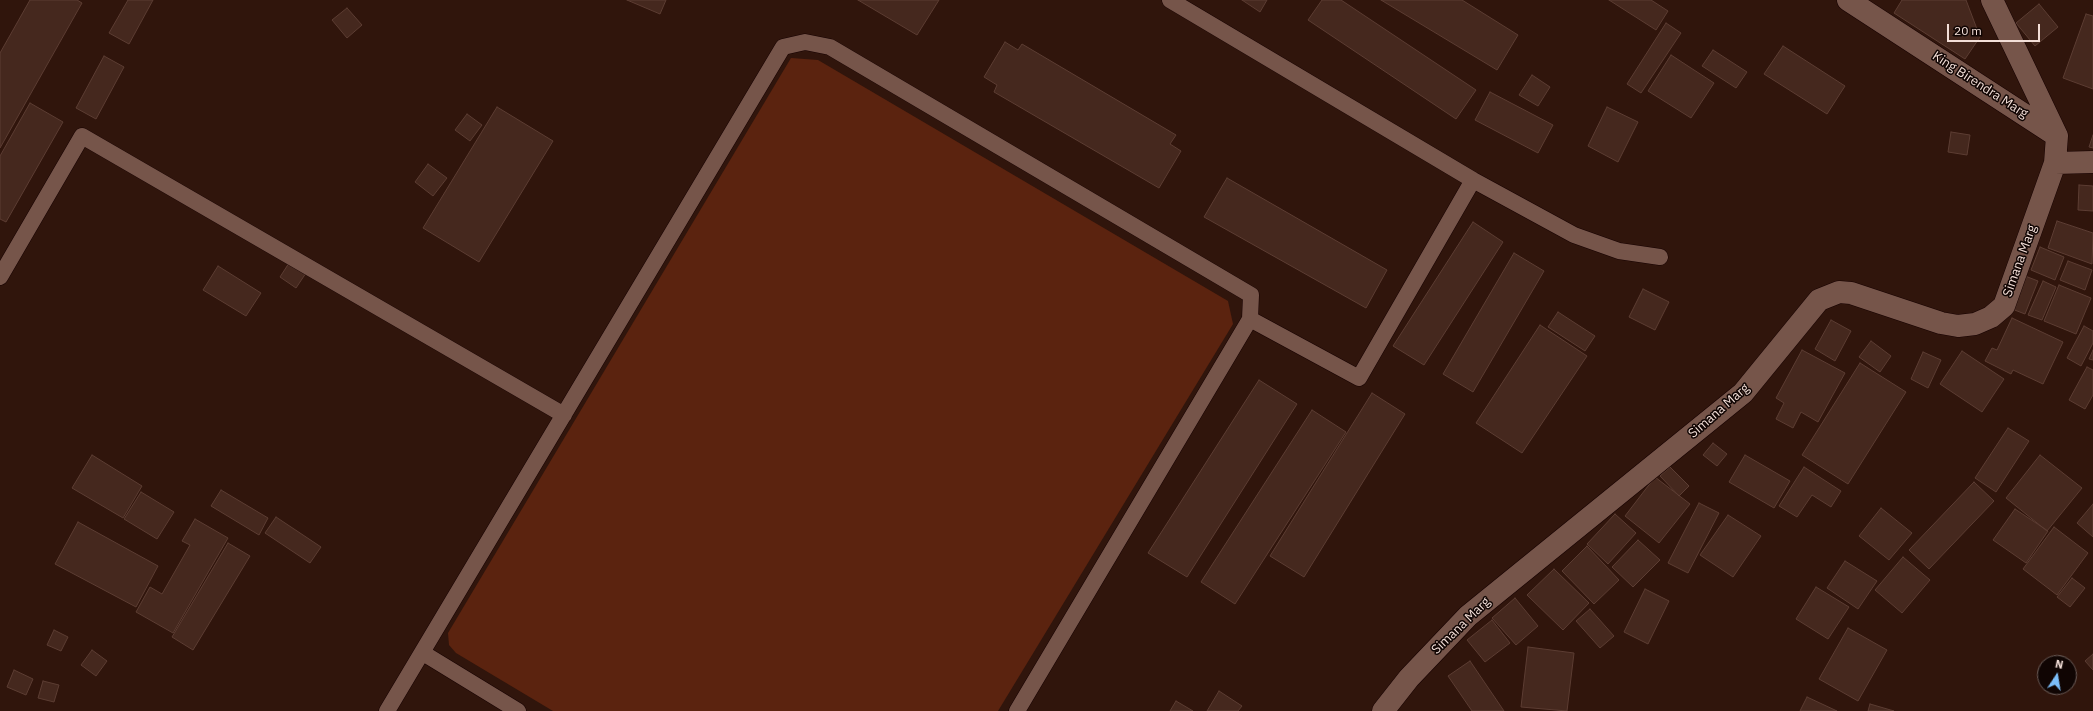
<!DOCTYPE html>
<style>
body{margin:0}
#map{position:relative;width:2093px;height:711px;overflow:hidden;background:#30150c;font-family:"IBM Plex Sans",sans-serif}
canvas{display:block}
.north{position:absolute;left:2037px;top:655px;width:40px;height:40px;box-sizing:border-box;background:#100503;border:1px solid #6b5c58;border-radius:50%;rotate:12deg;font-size:11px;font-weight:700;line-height:16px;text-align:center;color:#f3dfd8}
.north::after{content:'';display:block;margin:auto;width:14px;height:18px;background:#7cbef9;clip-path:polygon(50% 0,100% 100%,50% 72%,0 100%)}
.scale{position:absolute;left:1947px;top:24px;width:93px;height:18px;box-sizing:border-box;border:2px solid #f3dfd8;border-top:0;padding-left:5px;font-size:12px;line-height:14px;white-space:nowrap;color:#f3dfd8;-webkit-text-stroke:3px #100503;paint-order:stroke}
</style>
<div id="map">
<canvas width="2093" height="711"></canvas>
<div class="north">N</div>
<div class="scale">20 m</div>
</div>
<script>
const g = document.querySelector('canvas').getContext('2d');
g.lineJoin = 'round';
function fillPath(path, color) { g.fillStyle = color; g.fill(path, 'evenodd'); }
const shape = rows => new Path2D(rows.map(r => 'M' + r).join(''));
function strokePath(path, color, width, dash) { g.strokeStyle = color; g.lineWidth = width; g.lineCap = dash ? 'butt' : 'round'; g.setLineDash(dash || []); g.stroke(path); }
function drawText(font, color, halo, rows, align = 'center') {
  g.font = font + ' "IBM Plex Sans",sans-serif'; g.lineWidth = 3; g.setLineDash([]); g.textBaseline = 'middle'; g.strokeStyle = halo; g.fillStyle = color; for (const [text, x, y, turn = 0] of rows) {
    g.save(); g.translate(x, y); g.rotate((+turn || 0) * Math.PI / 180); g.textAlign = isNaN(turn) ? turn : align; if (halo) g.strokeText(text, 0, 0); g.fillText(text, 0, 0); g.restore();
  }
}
const green = shape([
 [791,58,818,60,1228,301,1233,324,998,711,553,711,456,653,449,645,448,633]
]);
const building = shape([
 [30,0,77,0,82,3,0,148,0,53,30,0],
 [128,0,153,0,129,44,109,33,128,0],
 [627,0,666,0,660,14,627,0],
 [858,0,939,0,917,35,858,0],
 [1242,0,1267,0,1260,12,1242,0],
 [1322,0,1341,0,1476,90,1456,119,1308,20,1322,0],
 [1381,0,1462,0,1518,35,1497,70,1381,0],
 [1609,0,1651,0,1668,11,1656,30,1609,0],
 [1902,0,1966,0,1980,37,1965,59,1894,13,1902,0],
 [2039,4,2058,27,2035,46,2016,23,2039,4],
 [347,8,362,25,347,38,332,20,347,8],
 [2086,14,2093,16,2093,89,2063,78,2086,14],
 [1666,23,1681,33,1641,93,1627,84,1666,23],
 [1005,42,1018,50,1022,44,1176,135,1170,144,1181,151,1159,188,994,92,997,85,984,77,1005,42],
 [1783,46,1845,86,1827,114,1764,74,1783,46],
 [1713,50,1747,72,1736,88,1702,66,1713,50],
 [1671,55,1714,83,1691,118,1648,91,1671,55],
 [104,56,124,67,96,119,76,108,104,56],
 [1532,75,1550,87,1538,106,1519,95,1532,75],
 [1490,92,1553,125,1538,153,1475,120,1490,92],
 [30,103,63,122,6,222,0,219,0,156,30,103],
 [497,107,553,141,479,262,423,228,497,107],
 [1607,107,1638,122,1618,162,1588,146,1607,107],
 [467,114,482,125,470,141,455,130,467,114],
 [1951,132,1970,135,1967,155,1948,152,1951,132],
 [2093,135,2093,148,2089,147,2093,135],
 [428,164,447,178,433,196,415,182,428,164],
 [1227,178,1387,270,1366,308,1204,217,1227,178],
 [2079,185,2093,186,2093,211,2078,210,2079,185],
 [2057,221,2093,233,2092,264,2048,248,2057,221],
 [1473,222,1503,242,1424,365,1393,346,1473,222],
 [2040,247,2064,257,2055,280,2031,270,2040,247],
 [1514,253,1544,271,1473,392,1443,374,1514,253],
 [2068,261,2092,270,2085,290,2060,280,2068,261],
 [289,263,306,273,296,288,280,277,289,263],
 [218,266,261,293,246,316,203,290,218,266],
 [2025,276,2038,281,2025,314,2012,309,2025,276],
 [2043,281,2056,287,2042,320,2028,315,2043,281],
 [2059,285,2091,298,2076,334,2044,321,2059,285],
 [1643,289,1669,302,1655,330,1629,317,1643,289],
 [1558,312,1595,336,1585,351,1548,327,1558,312],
 [2012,318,2063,342,2043,384,2013,370,2011,374,1985,361,1992,348,1997,350,2012,318],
 [1831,320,1851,331,1835,361,1815,349,1831,320],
 [1540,325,1587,356,1522,453,1476,423,1540,325],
 [2084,326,2093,331,2093,343,2081,366,2067,358,2084,326],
 [1871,341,1891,356,1880,372,1859,357,1871,341],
 [1802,350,1845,373,1818,422,1801,412,1793,428,1776,419,1784,403,1776,398,1802,350],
 [2093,350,2093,360,2089,359,2093,350],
 [1962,351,2004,379,1982,412,1940,384,1962,351],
 [1923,352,1941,360,1928,388,1911,379,1923,352],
 [1860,363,1906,392,1848,484,1802,455,1860,363],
 [2087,367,2093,370,2093,395,2085,409,2069,400,2087,367],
 [1259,380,1297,404,1187,577,1148,553,1259,380],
 [1372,393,1405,414,1304,577,1270,556,1372,393],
 [1312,410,1346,432,1235,604,1201,582,1312,410],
 [2008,428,2029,441,1996,492,1975,478,2008,428],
 [1713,443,1727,454,1717,466,1703,455,1713,443],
 [92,455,142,486,123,518,72,488,92,455],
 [1745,455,1790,481,1774,508,1729,482,1745,455],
 [2040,455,2082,488,2047,531,2006,498,2040,455],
 [1670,467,1689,486,1679,496,1660,476,1670,467],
 [1804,467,1841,491,1831,507,1812,495,1797,517,1779,506,1804,467],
 [1655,477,1690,504,1659,543,1625,516,1655,477],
 [1974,482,1994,501,1929,569,1909,550,1974,482],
 [221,490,268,518,259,535,211,506,221,490],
 [141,492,174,512,157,539,124,519,141,492],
 [1699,503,1719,513,1688,573,1668,563,1699,503],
 [2093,504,2093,537,2077,523,2093,504],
 [1881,508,1912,533,1889,560,1859,536,1881,508],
 [2015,509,2048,531,2026,563,1993,540,2015,509],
 [1615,514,1636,533,1608,564,1587,544,1615,514],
 [1728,515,1761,536,1733,577,1700,555,1728,515],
 [276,517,321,547,310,563,265,533,276,517],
 [195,519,228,538,173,633,136,612,150,587,162,594,190,545,182,541,195,519],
 [78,522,158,566,136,607,55,564,78,522],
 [2054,527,2088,553,2057,595,2023,569,2054,527],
 [1638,540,1660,560,1633,587,1612,567,1638,540],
 [228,543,250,556,193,650,172,637,228,543],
 [1587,546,1619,580,1594,604,1562,571,1587,546],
 [1903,557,1930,580,1902,613,1875,590,1903,557],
 [1845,561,1877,581,1858,609,1827,588,1845,561],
 [1554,569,1589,603,1563,630,1527,595,1554,569],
 [2072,578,2085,588,2070,607,2057,597,2072,578],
 [1816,587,1849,607,1828,639,1796,619,1816,587],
 [1645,589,1669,601,1648,644,1624,632,1645,589],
 [1515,598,1538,626,1516,645,1492,618,1515,598],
 [1590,609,1614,636,1600,648,1576,621,1590,609],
 [1492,620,1510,643,1485,662,1467,640,1492,620],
 [1848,628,1887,650,1858,701,1819,679,1848,628],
 [54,630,68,637,61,651,47,645,54,630],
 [1528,647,1574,653,1567,711,1521,707,1528,647],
 [92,650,107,661,96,676,81,665,92,650],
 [2093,654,2093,670,2085,661,2093,654],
 [1470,661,1504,711,1472,711,1448,676,1470,661],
 [14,670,33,679,26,695,7,687,14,670],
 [43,681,59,685,54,702,38,698,43,681],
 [1219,691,1242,706,1238,711,1207,711,1219,691],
 [1807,697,1837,711,1800,711,1807,697],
 [1176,701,1193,711,1170,711,1176,701],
 [1870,704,1894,711,1868,711,1870,704]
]);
const lane = shape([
 [1170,0,1473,180],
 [0,277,82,136,564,415],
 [1250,319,1359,378,1473,180,1574,235,1619,251,1660,257],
 [423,653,518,711],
 [387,711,783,47,805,42,830,47,1251,295,1250,319,1017,711]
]);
const street = shape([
 [1848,0,2057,136],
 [1992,0,2057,136,2055,163,2093,162],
 [1383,711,1409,678,1468,616,1743,393,1819,300,1839,292,1851,293,1941,323,1958,326,1975,324,1991,317,2004,306,2055,163]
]);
const streetNames = [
 ["King Birendra Marg",1980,85,33],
 ["Simana Marg",2020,261,-70],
 ["Simana Marg",1719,411,-41],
 ["Simana Marg",1461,626,-44]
];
fillPath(green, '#5b230f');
fillPath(building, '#45281e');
strokePath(building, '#5c3d33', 1);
strokePath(lane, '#170200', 17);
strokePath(street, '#170200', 23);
strokePath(lane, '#76554a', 16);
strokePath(street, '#76554a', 22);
drawText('13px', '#f3dfd8', '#100503', streetNames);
</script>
